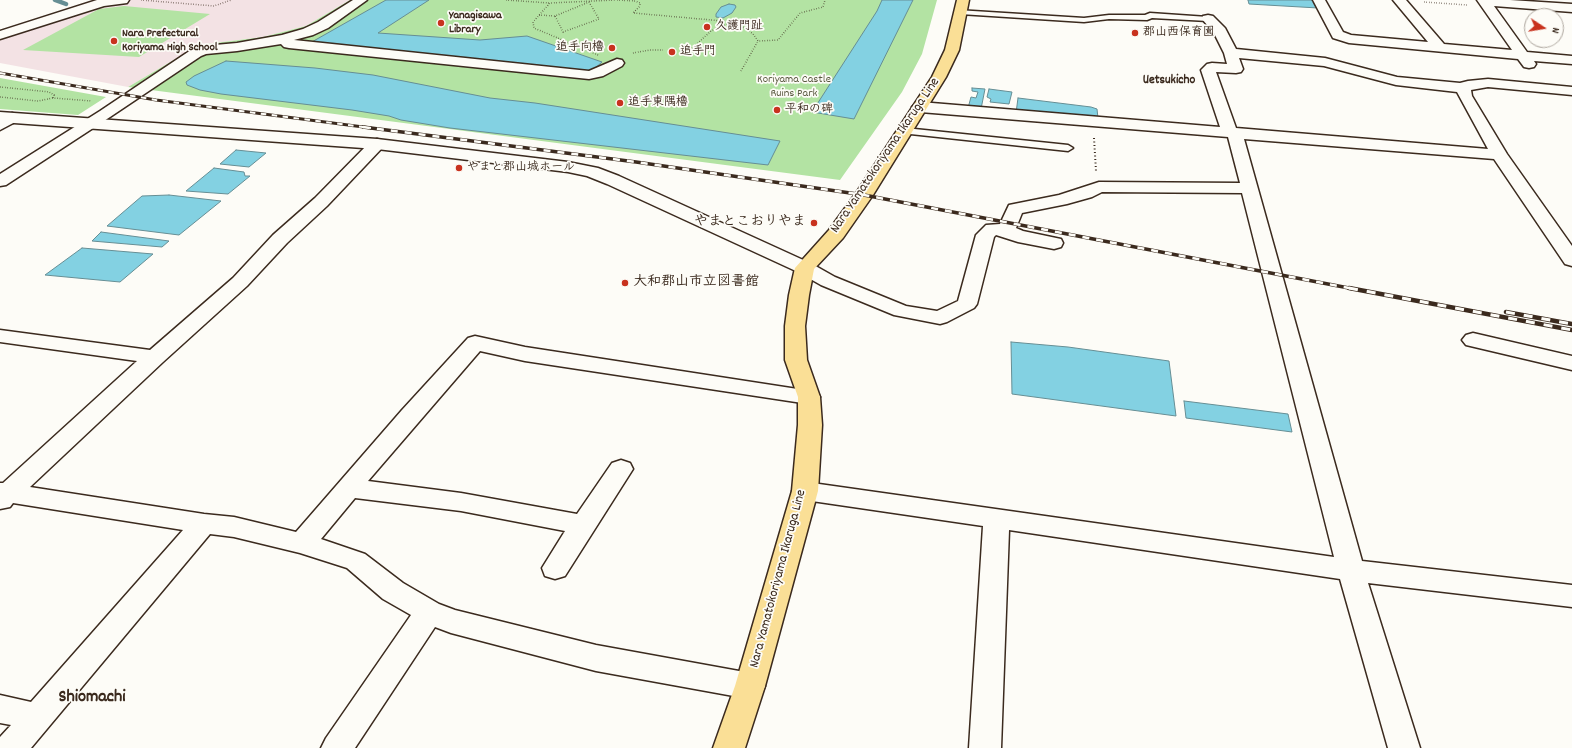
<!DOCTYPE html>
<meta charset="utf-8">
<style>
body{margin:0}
#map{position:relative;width:1572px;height:748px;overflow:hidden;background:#fdfcf7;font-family:Dekko,sans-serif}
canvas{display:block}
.north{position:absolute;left:1524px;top:8px;width:40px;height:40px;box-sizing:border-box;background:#fdfcf7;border:1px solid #afa8a0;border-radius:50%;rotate:102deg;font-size:11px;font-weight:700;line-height:16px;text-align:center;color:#3b2a1e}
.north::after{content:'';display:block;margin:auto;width:14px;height:18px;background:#c8321e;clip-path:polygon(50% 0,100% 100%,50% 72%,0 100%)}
</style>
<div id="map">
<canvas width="1572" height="748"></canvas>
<div class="north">N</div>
</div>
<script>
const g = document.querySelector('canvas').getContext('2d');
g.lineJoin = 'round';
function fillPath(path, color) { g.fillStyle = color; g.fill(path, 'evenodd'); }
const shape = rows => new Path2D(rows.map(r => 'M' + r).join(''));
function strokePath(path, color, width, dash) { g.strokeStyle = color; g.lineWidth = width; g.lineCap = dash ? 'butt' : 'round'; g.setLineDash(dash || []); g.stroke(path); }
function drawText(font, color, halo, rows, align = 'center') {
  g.font = font + ' Dekko,"Klee One",sans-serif'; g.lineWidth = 3.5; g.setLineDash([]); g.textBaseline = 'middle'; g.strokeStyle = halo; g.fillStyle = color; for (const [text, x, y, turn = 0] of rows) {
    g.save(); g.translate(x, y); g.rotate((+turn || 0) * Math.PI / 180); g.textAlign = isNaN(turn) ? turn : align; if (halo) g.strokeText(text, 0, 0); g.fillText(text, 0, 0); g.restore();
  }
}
const built = shape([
 [109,0,350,0,306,26,263,37,199,45,128,87,0,63,0,38]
]);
const green = shape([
 [350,0,937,0,922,54,902,92,840,180,128,87,199,45,263,37,306,26],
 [124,6,210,14,139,57,23,50,99,9],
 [0,78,106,97,78,115,0,109]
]);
const water = shape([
 [386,0,429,0,378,33,480,40,527,36,602,62,593,70,581,72,310,43,386,0],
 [882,0,913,0,854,119,812,112,877,11,882,0],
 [1248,0,1314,0,1318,8,1249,4,1248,0],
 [729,4,735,5,736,7,732,13,723,18,716,17,716,14,721,7,729,4],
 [226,61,315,68,373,75,490,98,535,103,780,141,768,165,450,128,401,120,389,116,352,110,221,94,200,90,187,85,186,82,194,76,226,61],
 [972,88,985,89,981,109,968,108,971,97,976,98,978,92,972,91,972,88],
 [989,89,1012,92,1009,104,990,102,991,99,987,97,989,89],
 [1018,98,1091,107,1097,109,1098,118,1016,113,1018,98],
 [236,150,266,153,249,167,220,164,236,150],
 [214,168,244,172,245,176,250,176,228,194,186,191,214,168],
 [169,195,221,201,179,235,107,226,142,196,169,195],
 [101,232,169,241,162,247,92,241,101,232],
 [82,248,153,254,120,282,45,275,82,248],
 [1011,342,1068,347,1169,361,1176,416,1012,394,1011,342],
 [1184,401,1288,414,1292,432,1186,418,1184,401]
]);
const stream = shape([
 [55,0,66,4]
]);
const pathFar1 = shape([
 [141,0,214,6,231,0],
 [506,0,549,3],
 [617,0,635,1,640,3,640,6,633,13,723,21,745,28,753,34,758,41,778,40,800,13,823,7,825,0],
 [589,2,599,19,563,32,555,16,589,2],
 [1424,2,1467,5],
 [539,15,555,16],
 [633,53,650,50,663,50],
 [681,53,688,52,711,31,730,23],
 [598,55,534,28,533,22,550,3,615,0],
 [741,71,758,41],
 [0,87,49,92,54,95,53,98,92,101],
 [0,97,38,101,53,98]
]);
const path = shape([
 [1094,138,1096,171]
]);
const lane = shape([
 [957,10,1084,18,1109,15,1145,15,1150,13,1208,17,1212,19,1208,21,1152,18,1147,20,1109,19,1084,22,960,14,956,12,957,10],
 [905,128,1068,145,1073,148,1068,151,901,133,900,131,905,128]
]);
const street = shape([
 [97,0,129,0,127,3,104,6,0,39,0,31,97,0],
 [353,0,367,0,328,28,313,35,294,40,589,71,617,59,622,60,624,63,622,66,603,76,589,79,289,48,284,47,281,44,237,51,206,54,201,56,110,117,6,185,0,186,0,174,100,111,191,50,204,46,237,43,282,35,303,29,318,22,353,0],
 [1313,0,1325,0,1343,32,1351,35,1428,42,1393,0,1406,0,1444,44,1512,50,1477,0,1510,0,1572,4,1572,12,1494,6,1527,52,1572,56,1572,64,1534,61,1536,64,1534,67,1529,68,1524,67,1518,59,1349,43,1333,38,1313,0],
 [1208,15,1213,16,1225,28,1236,49,1325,58,1397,77,1460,83,1468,81,1488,79,1572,87,1572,95,1488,87,1471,90,1472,96,1507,154,1572,246,1572,266,1565,264,1494,159,1244,139,1362,561,1572,585,1572,607,1368,583,1420,748,1388,748,1340,579,1009,530,1001,748,969,748,983,526,805,500,796,497,792,491,796,485,805,482,1334,557,1242,193,1102,192,1092,197,1067,204,1022,213,1016,228,1023,231,1061,239,1063,243,1061,247,1054,249,1018,242,996,235,994,237,977,304,974,308,947,322,940,324,894,315,821,285,798,272,795,268,798,264,805,262,812,264,835,277,906,306,937,311,958,301,976,235,986,225,1000,224,1009,205,1059,195,1099,182,1240,183,1228,137,920,112,915,110,912,107,915,104,920,102,1220,127,1201,70,1207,64,1212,63,1227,64,1224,53,1214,33,1202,19,1203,16,1208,15],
 [1239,58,1324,66,1396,85,1457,92,1488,149,1236,128,1216,72,1236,73,1241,72,1243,69,1239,58],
 [12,113,17,115,20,118,17,121,0,130,0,119,12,113],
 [377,139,383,141,385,144,383,147,327,206,287,243,247,286,163,362,30,487,204,514,234,517,296,532,402,410,468,338,475,336,525,347,817,392,820,397,817,402,809,404,525,361,480,351,368,481,461,493,577,514,612,463,621,460,630,463,633,469,565,576,555,579,545,576,542,568,565,531,461,511,355,498,321,539,365,554,403,583,439,604,455,610,596,645,750,673,761,677,765,686,761,695,750,699,596,671,451,633,435,627,355,748,321,748,326,738,411,615,383,599,347,568,300,553,234,537,210,534,31,748,0,748,0,737,11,725,0,723,0,695,31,702,183,530,13,503,10,507,0,509,0,483,3,483,137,361,0,342,0,330,150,350,233,278,273,235,315,198,371,141,377,139],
 [1473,333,1572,356,1572,370,1466,345,1462,340,1466,335,1473,333]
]);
const secondary = shape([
 [0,112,377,139,568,162,598,168,619,176,812,264,815,268,812,272,805,274,798,272,607,184,587,176,568,172,377,149,0,122,0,112]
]);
const primary = shape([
 [957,0,969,0,959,50,946,77,873,195,843,238,814,269,809,295,805,326,807,360,820,397,822,425,818,491,765,686,745,748,713,748,735,686,792,491,798,425,798,397,785,360,785,326,789,295,795,268,829,230,856,193,932,77,945,50,957,0]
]);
const railFar2 = shape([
 [0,73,156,100,371,128]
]);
const railFar1 = shape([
 [363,127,636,162,864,195,1354,289]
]);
const rail = shape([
 [1349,288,1572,330],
 [1506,312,1572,324]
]);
const markers = [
 [441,23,4,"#c8321e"],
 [707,27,4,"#c8321e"],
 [1135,33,4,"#c8321e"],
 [114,41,4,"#c8321e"],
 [612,48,4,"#c8321e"],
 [672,52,4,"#c8321e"],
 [620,103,4,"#c8321e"],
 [777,110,4,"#c8321e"],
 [459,168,4,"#c8321e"],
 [814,223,4,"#c8321e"],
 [625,283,4,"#c8321e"]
];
const farPoinames = [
 ["Yanagisawa",449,16],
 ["Library",449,30],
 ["久護門趾",715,27],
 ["郡山西保育園",1143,33],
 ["Nara Prefectural",122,34],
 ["Koriyama High School",122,48],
 ["追手向櫓",604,48,"right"],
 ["追手門",680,52],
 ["追手東隅櫓",628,103],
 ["平和の碑",785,110],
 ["やまと郡山城ホール",467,168]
];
const farParknames = [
 ["Koriyama Castle",794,80],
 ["Ruins Park",794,94]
];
const farNeighbourhoodnames = [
 ["Uetsukicho",1169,81]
];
const streetNames = [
 ["Nara Yamatokoriyama Ikaruga Line",886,156,-56],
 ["Nara Yamatokoriyama Ikaruga Line",779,579,-75]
];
const poiNames = [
 ["やまとこおりやま",806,223],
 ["大和郡山市立図書館",633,283,"left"]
];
const nearNeighbourhoodnames = [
 ["Shiomachi",92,699]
];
fillPath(built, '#f3e2e4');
fillPath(green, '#b3e3a3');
fillPath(water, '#83d1e2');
strokePath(water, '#668e94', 1);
strokePath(stream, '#668e94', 4.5);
strokePath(lane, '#3b2a1e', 3);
strokePath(street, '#3b2a1e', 3);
strokePath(secondary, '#3b2a1e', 3);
strokePath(primary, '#3b2a1e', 3);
strokePath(pathFar1, '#3b2a1e', 1.5, [0.5, 2]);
strokePath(path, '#3b2a1e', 2, [1, 2.5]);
fillPath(lane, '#fdfcf7');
fillPath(street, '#fdfcf7');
fillPath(secondary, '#fdfcf7');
fillPath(primary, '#fadf96');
strokePath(railFar2, '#3b2a1e', 3);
strokePath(railFar1, '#3b2a1e', 3.5);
strokePath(rail, '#3b2a1e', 4.5);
strokePath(railFar2, '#fdfcf7', 2, [5.5]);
strokePath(railFar1, '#fdfcf7', 2.5, [7]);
strokePath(rail, '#fdfcf7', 3, [9]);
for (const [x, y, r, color] of markers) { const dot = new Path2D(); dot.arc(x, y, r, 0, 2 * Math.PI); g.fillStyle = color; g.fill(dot); strokePath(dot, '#fdfcf7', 1.5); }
drawText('bold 12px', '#3b2a1e', '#fdfcf7', farPoinames, 'left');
drawText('12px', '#59583f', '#fdfcf7', farParknames);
drawText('bold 13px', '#3b2a1e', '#fdfcf7', farNeighbourhoodnames);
drawText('14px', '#3b2a1e', '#fdfcf7', streetNames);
drawText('bold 14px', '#3b2a1e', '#fdfcf7', poiNames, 'right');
drawText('bold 18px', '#3b2a1e', '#fdfcf7', nearNeighbourhoodnames);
</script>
